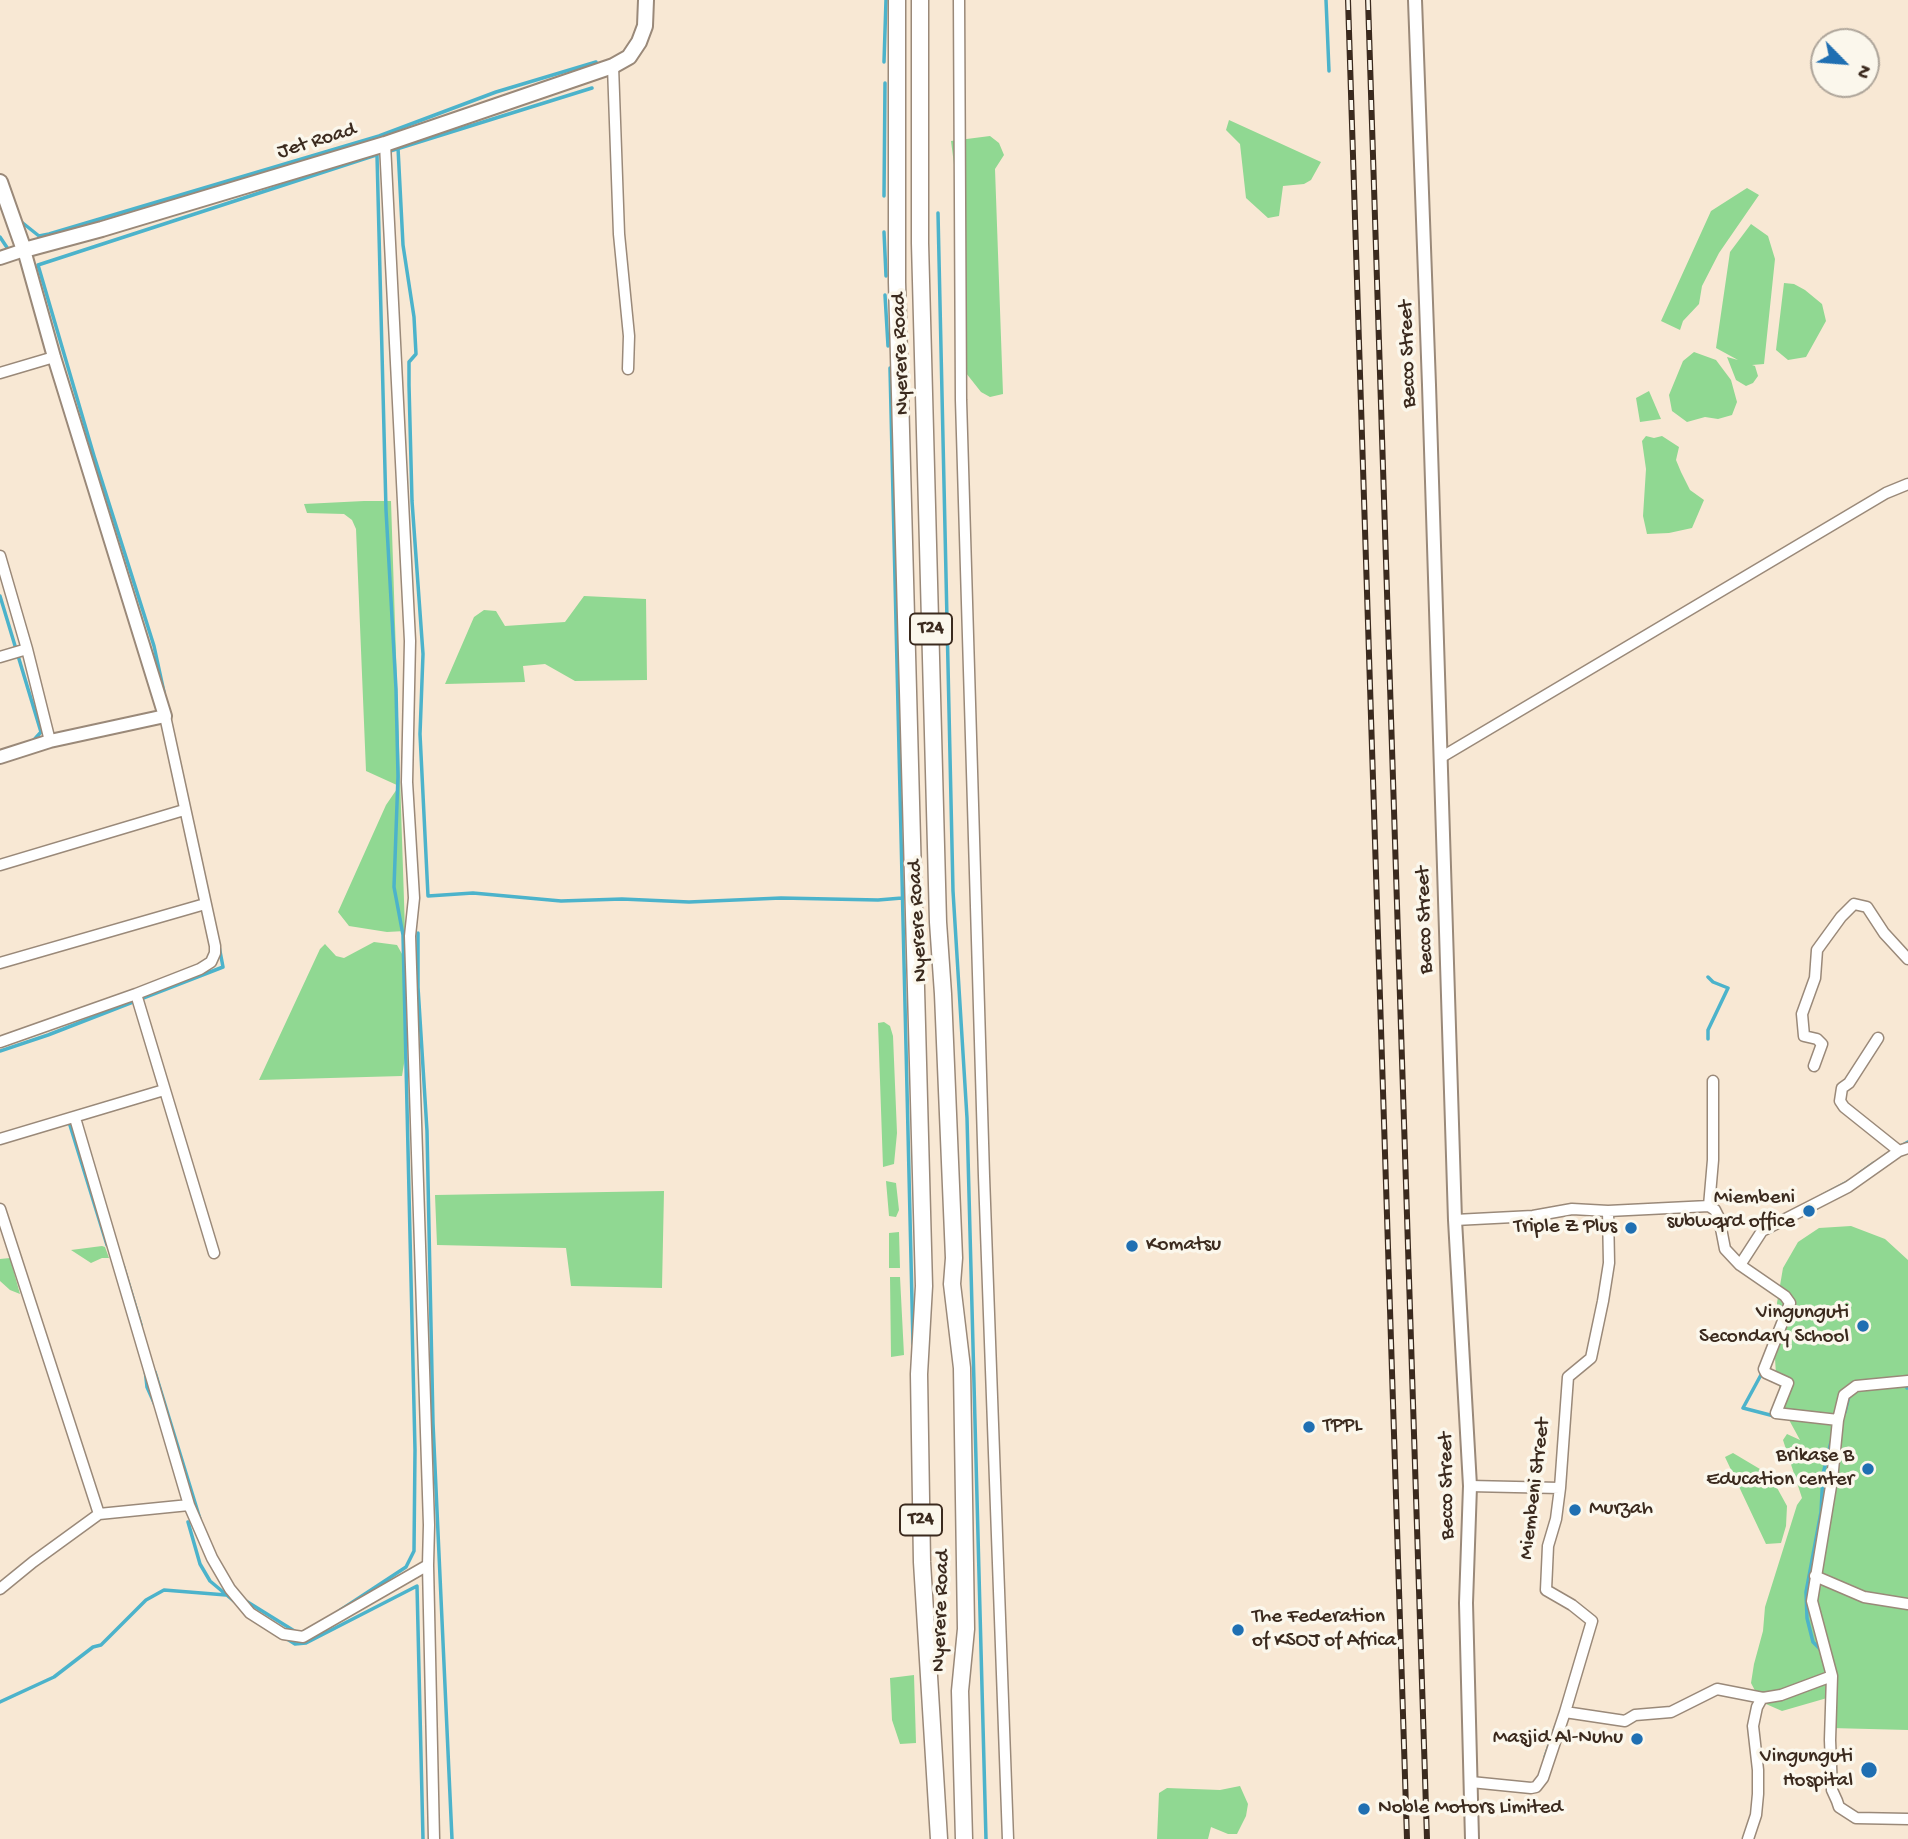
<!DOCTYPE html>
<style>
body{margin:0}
#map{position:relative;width:1908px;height:1839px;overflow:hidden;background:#f8e8d4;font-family:"Gochi Hand",sans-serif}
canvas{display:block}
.north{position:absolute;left:1810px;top:28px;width:70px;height:70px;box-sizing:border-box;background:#fbf7ec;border:2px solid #aea59a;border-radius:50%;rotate:115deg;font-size:19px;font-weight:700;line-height:28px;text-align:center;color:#3b2a1e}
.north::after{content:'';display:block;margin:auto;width:24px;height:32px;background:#1f6fb2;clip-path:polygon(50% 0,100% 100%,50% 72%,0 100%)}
</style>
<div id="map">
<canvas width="1908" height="1839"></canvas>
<div class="north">N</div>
</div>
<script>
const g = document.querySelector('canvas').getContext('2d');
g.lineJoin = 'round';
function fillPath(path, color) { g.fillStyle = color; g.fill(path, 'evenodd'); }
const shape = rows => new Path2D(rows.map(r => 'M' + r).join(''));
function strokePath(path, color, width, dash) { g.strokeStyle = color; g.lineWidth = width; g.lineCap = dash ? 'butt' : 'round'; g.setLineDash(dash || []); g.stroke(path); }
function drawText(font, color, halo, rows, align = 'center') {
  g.font = font + ' "Gochi Hand",sans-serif'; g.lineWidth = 7; g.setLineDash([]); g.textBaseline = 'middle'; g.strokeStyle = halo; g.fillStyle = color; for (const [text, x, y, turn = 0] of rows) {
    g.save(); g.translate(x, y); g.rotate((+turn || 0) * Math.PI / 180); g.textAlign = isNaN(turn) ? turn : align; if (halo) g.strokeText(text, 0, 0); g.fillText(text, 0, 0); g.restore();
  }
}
const green = shape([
 [1229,120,1321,162,1311,180,1304,184,1283,186,1279,216,1268,218,1246,198,1240,144,1226,130],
 [990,136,999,143,1004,155,995,169,1003,394,990,397,981,392,966,373,964,178,954,164,951,141],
 [1747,188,1759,195,1719,253,1702,286,1699,304,1683,321,1680,330,1661,321,1711,211],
 [1751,224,1768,236,1775,259,1764,364,1752,365,1755,366,1758,376,1753,383,1746,386,1736,380,1727,357,1738,360,1716,348,1730,252],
 [1784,283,1794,284,1805,290,1822,304,1826,321,1806,357,1788,360,1776,350],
 [1694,352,1716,360,1731,380,1737,402,1732,415,1718,419,1705,417,1687,422,1672,411,1669,395,1683,361],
 [1649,391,1661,419,1640,422,1636,398],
 [1646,436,1654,438,1662,436,1679,447,1676,460,1681,472,1690,490,1704,500,1692,528,1669,533,1647,534,1643,516,1646,469,1642,441],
 [364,501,391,501,405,931,387,932,349,926,338,912,386,805,399,786,366,771,356,529,352,520,344,514,307,513,304,504],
 [584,596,646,599,647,680,575,681,545,664,523,666,525,682,445,684,474,617,484,610,496,611,505,626,565,622],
 [374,942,397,945,406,961,409,1033,402,1076,259,1080,320,949,325,944,336,956,344,958],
 [884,1022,890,1026,893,1036,897,1133,894,1164,883,1167,878,1023],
 [886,1181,896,1183,899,1210,896,1217,889,1216],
 [664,1191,662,1288,571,1286,566,1248,437,1245,435,1195],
 [1851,1226,1885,1239,1908,1260,1908,1730,1831,1728,1834,1696,1782,1711,1766,1704,1761,1699,1760,1700,1751,1683,1754,1664,1763,1631,1765,1607,1797,1505,1802,1498,1783,1440,1787,1434,1800,1440,1788,1418,1776,1375,1775,1358,1780,1344,1777,1303,1783,1268,1798,1242,1819,1228],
 [899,1232,900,1268,889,1268,889,1233],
 [102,1246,105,1247,109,1258,102,1258,91,1263,71,1250],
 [10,1258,20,1294,10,1290,0,1281,0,1259],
 [890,1277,900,1277,904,1355,891,1357],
 [1733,1453,1770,1475,1787,1506,1786,1526,1781,1543,1766,1544,1725,1457],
 [914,1675,916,1743,900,1744,892,1720,890,1678],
 [1240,1786,1248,1804,1246,1816,1237,1834,1228,1834,1211,1827,1208,1839,1157,1839,1159,1793,1167,1788,1220,1790]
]);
const stream = shape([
 [1326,0,1329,71],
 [884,62,886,0],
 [398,148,403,245,414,317,416,354,409,362,409,385,412,501,423,654,420,734,428,896,473,893,561,901,622,899,689,902,781,898,878,900,902,898],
 [387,152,592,88],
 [884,196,885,83],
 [938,213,953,891,967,1118,986,1839],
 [19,220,39,236,49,234,379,136,496,92,596,62],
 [884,232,886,276],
 [0,237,8,249],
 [885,295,888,346],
 [890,368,913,1344],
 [0,596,41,732,32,742],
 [164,692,154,646,94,456,38,265,376,155],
 [418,933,418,987,427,1131,433,1423,452,1839],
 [1708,977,1713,982,1728,988,1708,1030,1708,1039],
 [0,1051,48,1035,223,967,219,946],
 [69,1122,107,1245],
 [1886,1155,1908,1142],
 [1860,1173,1874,1163],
 [1821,1196,1851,1180],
 [123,1265,141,1325],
 [145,1369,147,1387,155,1405],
 [155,1372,200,1519],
 [1762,1373,1743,1408,1774,1416],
 [1907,1388,1908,1387],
 [1845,1412,1849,1396],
 [188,1522,200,1564,210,1581,235,1602],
 [246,1601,296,1632],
 [339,1611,406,1567,414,1551,415,1450,403,935,394,887,398,776,396,689,386,510,377,155],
 [284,1637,295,1644,306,1643,417,1586,423,1839],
 [1822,1651,1813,1642,1807,1618,1806,1592,1821,1512,1823,1474,1831,1442],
 [0,1702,54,1677,93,1647,101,1645,146,1600,164,1590,226,1595],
 [1545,1757,1556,1725]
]);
const minor = shape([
 [959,0,961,400,984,1176,1008,1839],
 [613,66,619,234,629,336,628,369],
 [385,144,410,641,407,782,414,898,410,936,429,1525,428,1565,434,1839],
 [0,373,54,357],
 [0,556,27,649,50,741],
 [0,657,27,649],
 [1440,758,1886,493,1908,484],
 [0,865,184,810],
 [0,963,205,904],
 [136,994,214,1253],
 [1878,1038,1849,1083,1842,1088,1840,1101,1844,1107,1899,1151],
 [0,1042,136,994,200,969,211,962,215,953,215,946,165,716],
 [1814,1066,1822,1044,1817,1039,1804,1036,1802,1014,1815,978,1817,950,1841,917,1854,904,1867,907,1884,933,1908,959],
 [75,1118,189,1505,212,1558,230,1589,250,1613,283,1634,303,1637,428,1565],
 [0,1139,164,1090],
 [1709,1206,1715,1210,1719,1218,1725,1249,1740,1265,1785,1296,1790,1303,1764,1369,1766,1373,1788,1383,1776,1413,1838,1420],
 [1709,1206,1713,1160,1713,1081],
 [0,1209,99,1514],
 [1455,1220,1533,1216,1572,1209,1608,1211,1709,1206],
 [1740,1265,1762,1231,1848,1187,1899,1151,1908,1148],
 [1908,1381,1856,1386,1844,1395,1838,1420,1832,1480,1812,1601,1832,1676,1830,1740,1832,1790,1837,1801,1839,1807,1856,1818,1908,1819],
 [1470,1486,1560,1488],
 [1815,1576,1864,1597,1908,1604],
 [0,1589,33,1562,99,1514,189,1505],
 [1565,1712,1592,1621,1572,1605,1546,1590,1548,1546,1556,1519,1560,1488,1568,1377,1591,1358,1603,1301,1609,1263,1608,1211],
 [1471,1782,1531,1788,1536,1787,1543,1778,1565,1712,1625,1721,1635,1715,1671,1712,1717,1689,1763,1698,1781,1695,1832,1676],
 [1748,1839,1756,1815,1758,1794,1758,1770,1753,1726,1757,1707,1762,1698]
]);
const tertiary = shape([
 [1415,0,1429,385,1455,1220,1470,1486,1466,1603,1472,1839],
 [0,258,24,250,54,357,165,716,50,741,0,757]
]);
const secondary = shape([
 [0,182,24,250,102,229,385,144,613,66,629,57,639,42,645,26,646,0]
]);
const trunk = shape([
 [897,0,897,282,924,1286,919,1374,922,1562,939,1839],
 [920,0,920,243,938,922,943,994,954,1258,952,1284,962,1368,966,1629,960,1691,964,1839]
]);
const rail = shape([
 [1348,0,1407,1839],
 [1368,0,1427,1839]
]);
const markers = [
 [1809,1211,7,"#1f6fb2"],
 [1631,1228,7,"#1f6fb2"],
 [1132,1246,7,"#1f6fb2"],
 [1863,1326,7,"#1f6fb2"],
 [1309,1427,7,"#1f6fb2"],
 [1868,1469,7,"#1f6fb2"],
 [1575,1510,7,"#1f6fb2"],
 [1238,1630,7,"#1f6fb2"],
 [1637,1739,7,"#1f6fb2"],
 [1869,1770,9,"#1f6fb2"],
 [1364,1809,7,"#1f6fb2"]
];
const shields = [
 [931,629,42],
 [921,1520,42]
];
const shieldNames = [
 ["T24",931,629],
 ["T24",921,1520]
];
const streetNames = [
 ["Jet Road",317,142,-17],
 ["Nyerere Road",902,354,-92],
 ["Becco Street",1409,354,-92],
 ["Becco Street",1426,920,-92],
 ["Nyerere Road",919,921,-93],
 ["Becco Street",1448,1486,-91],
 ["Miembeni Street",1536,1489,-83],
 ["Nyerere Road",942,1611,-88]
];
const poiNames = [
 ["Miembeni",1795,1199],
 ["subwqrd office",1795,1223],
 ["Triple Z Plus",1617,1228],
 ["Komatsu",1146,1246,"left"],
 ["Vingunguti",1849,1314],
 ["Secondary School",1849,1338],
 ["TPPL",1323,1427,"left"],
 ["Brikase B",1854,1457],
 ["Education center",1854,1481],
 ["Murzah",1589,1510,"left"],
 ["The Federation",1252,1618,"left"],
 ["of KSOJ of Africa",1252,1642,"left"],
 ["Masjid Al-Nuhu",1623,1739],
 ["Vingunguti",1853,1758],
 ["Hospital",1853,1782],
 ["Noble Motors Limited",1378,1809,"left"]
];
fillPath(green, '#90d892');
strokePath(stream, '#4cb3cb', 3.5);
strokePath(minor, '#9a8979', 13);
strokePath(tertiary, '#9a8979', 16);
strokePath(secondary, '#9a8979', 18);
strokePath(trunk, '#9a8979', 19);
strokePath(minor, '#fff', 10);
strokePath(tertiary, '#fff', 12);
strokePath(secondary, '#fff', 14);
strokePath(trunk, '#fff', 16);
strokePath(rail, '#3b2a1e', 6);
strokePath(rail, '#fbf7ec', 3.5, [10]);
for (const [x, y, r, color] of markers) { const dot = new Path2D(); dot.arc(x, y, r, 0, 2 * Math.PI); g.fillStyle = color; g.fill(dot); strokePath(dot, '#fbf7ec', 2.5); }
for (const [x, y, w] of shields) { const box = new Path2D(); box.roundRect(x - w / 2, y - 15.5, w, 31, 5); g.fillStyle = '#fbf7ec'; g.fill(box); strokePath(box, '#3b2a1e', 2); }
drawText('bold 19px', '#3b2a1e', null, shieldNames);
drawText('21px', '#3b2a1e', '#fbf7ec', streetNames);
drawText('21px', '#3b2a1e', '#fbf7ec', poiNames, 'right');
</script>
